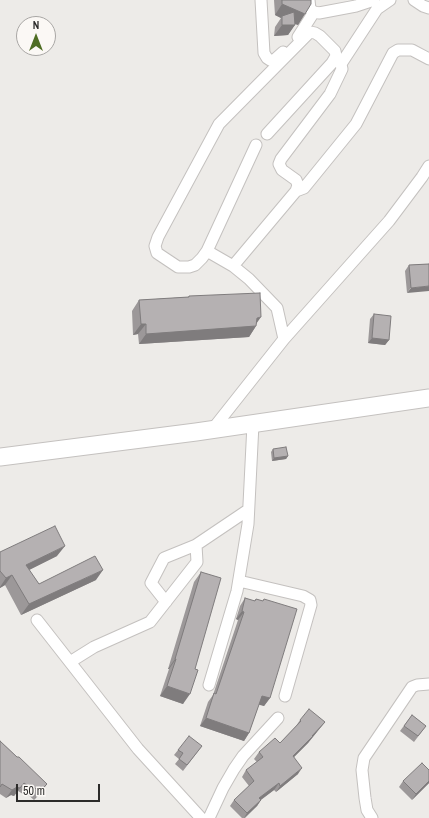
<!DOCTYPE html>
<style>
body{margin:0}
#map{position:relative;width:429px;height:818px;overflow:hidden;background:#edebe8;font-family:"Archivo Narrow",sans-serif}
canvas{display:block}
.north{position:absolute;left:16px;top:16px;width:40px;height:40px;box-sizing:border-box;background:#fbf8f5;border:1px solid #a8a6a4;border-radius:50%;rotate:0deg;font-size:11px;font-weight:700;line-height:16px;text-align:center;color:#2c2b2a}
.north::after{content:'';display:block;margin:auto;width:14px;height:18px;background:#4e6d23;clip-path:polygon(50% 0,100% 100%,50% 72%,0 100%)}
.scale{position:absolute;left:16px;top:784px;width:84px;height:18px;box-sizing:border-box;border:2px solid #2c2b2a;border-top:0;padding-left:5px;font-size:12px;line-height:14px;white-space:nowrap;color:#2c2b2a;-webkit-text-stroke:3px #fbf8f5;paint-order:stroke}
</style>
<div id="map">
<canvas width="429" height="818"></canvas>
<div class="north">N</div>
<div class="scale">50 m</div>
</div>
<script>
const g = document.querySelector('canvas').getContext('2d');
g.lineJoin = 'round';
const shape = rows => new Path2D(rows.map(r => 'M' + r).join(''));
function strokePath(path, color, width, dash) { g.strokeStyle = color; g.lineWidth = width; g.lineCap = dash ? 'butt' : 'round'; g.setLineDash(dash || []); g.stroke(path); }
function fillPath(path, color) { g.fillStyle = color; g.fill(path, 'evenodd'); }
const minor = shape([
 [261,0,264,53,267,58,270,60,274,60,283,52],
 [309,0,310,9,314,12,319,13,356,6,374,0],
 [414,0,423,6,429,8],
 [298,37,314,12],
 [341,64,377,9,390,0],
 [267,134,332,63,336,56,335,51,320,36,315,33,310,32,219,124,158,237,155,246,157,253,178,267,189,267,195,265,202,258,207,251,233,266,249,279,277,308,284,339],
 [296,191,304,188,356,124,393,53,398,50,412,50,429,59],
 [207,251,256,145],
 [233,266,296,191,298,185,296,180,282,170,279,164,281,159,330,94,342,69,341,64,336,56],
 [212,430,284,339,389,221,422,177,429,166],
 [239,581,303,596,310,600,311,605,285,696],
 [166,602,151,583,164,558,196,545,248,510],
 [37,620,138,749,201,818],
 [70,662,94,647,150,622,197,562,196,545],
 [209,685,237,591,248,524,253,424],
 [209,818,223,788,234,769,243,756,278,718],
 [372,818,367,810,365,798,362,770,364,758,412,687,417,685,429,684]
]);
const primary = shape([
 [0,457,196,432,429,398]
]);
const wall = shape([
 [274,0,311,0,298,25,295,24,288,35,274,36,275,27,281,18,275,15],
 [429,264,407,293,405,271,409,265],
 [189,296,256,323,256,326,249,337,139,344,138,334,133,335,132,311,139,300,188,297],
 [374,314,389,340,385,345,368,343,370,319],
 [273,449,288,456,286,459,272,461,271,452],
 [0,552,57,556,29,570,39,584,96,580,21,615,5,585,0,588],
 [201,572,195,669,183,704,160,696,169,669,168,669,194,582],
 [245,598,254,601,256,599,263,601,264,599,270,698,264,706,259,704,249,733,244,741,200,726,208,702,213,695,238,620,236,619,240,606],
 [412,715,426,726,414,742,400,731],
 [300,720,325,722,308,743,294,757,298,774,276,792,274,790,261,800,257,806,245,818,242,818,230,806,234,800,249,786,242,777,246,770,257,762,254,759,259,752,280,743,296,726],
 [0,741,17,757,47,784,41,792,34,800,26,793,23,794,18,791,14,796,11,795,6,798,0,794],
 [202,746,183,771,175,764,179,759,174,755,178,750],
 [403,781,429,783,412,800,399,787]
]);
const shadedWall = shape([
 [282,4,305,14,298,25,282,18,282,16,281,18,275,15],
 [282,25,295,25,288,35,274,36],
 [429,286,429,291,407,293,411,288],
 [261,317,254,327,256,326,249,337,139,344,146,334,257,318],
 [141,324,146,324,138,334,133,335],
 [372,338,389,340,385,345,368,343],
 [288,456,286,459,272,461,274,458],
 [65,546,57,556,19,575,26,565],
 [103,570,96,580,21,615,29,604],
 [12,575,5,585,0,588,0,587,6,578],
 [242,611,244,612,238,620,236,619],
 [175,659,176,659,169,669,168,669],
 [167,686,190,694,183,704,160,696],
 [262,696,270,698,264,706,256,704],
 [206,718,249,733,244,741,200,726],
 [325,722,308,743,288,763,293,756],
 [302,768,298,774,276,792,280,786],
 [429,781,429,783,412,800,416,794],
 [24,783,14,796,11,795,6,798,12,790],
 [279,783,274,790,255,804,259,798],
 [47,784,41,792,34,800,39,792],
 [32,785,26,793,23,794,28,786],
 [261,800,257,806,244,818,247,813]
]);
const building = shape([
 [282,0,311,0,311,4,305,14,282,4,282,0],
 [294,12,295,25,282,25,282,16,294,12],
 [429,264,429,286,411,288,409,265,429,264],
 [260,293,261,317,257,318,256,326,146,334,146,324,141,324,139,300,189,297,189,296,260,293],
 [374,314,391,316,389,340,372,338,374,314],
 [286,447,288,456,274,458,273,449,286,447],
 [55,526,65,546,26,565,39,584,95,556,103,570,29,604,12,575,6,578,0,571,0,552,55,526],
 [201,572,221,578,195,669,198,670,190,694,167,686,176,659,175,659,201,572],
 [245,598,255,601,256,599,263,601,264,599,297,609,270,698,262,696,249,733,206,718,214,693,216,694,244,612,242,611,245,598],
 [309,709,325,722,312,736,313,736,293,756,302,768,280,786,279,783,259,798,261,800,247,813,234,800,254,781,246,770,263,757,259,752,275,738,280,743,301,721,300,720,309,709],
 [412,715,426,726,418,736,404,726,412,715],
 [189,736,202,746,187,765,179,759,183,753,178,750,189,736],
 [0,741,17,757,19,757,47,784,39,792,32,785,28,786,24,783,20,788,17,787,12,790,2,784,0,787,0,741],
 [422,763,429,770,429,781,416,794,403,781,422,763]
]);
strokePath(minor, '#c4c1bf', 13);
strokePath(primary, '#c4c1bf', 19);
strokePath(minor, '#fff', 11);
strokePath(primary, '#fff', 17);
fillPath(wall, '#9c9899');
fillPath(shadedWall, '#7f7c7d');
fillPath(building, '#b5b1b2');
strokePath(building, '#7f7c7d', 1);
</script>
